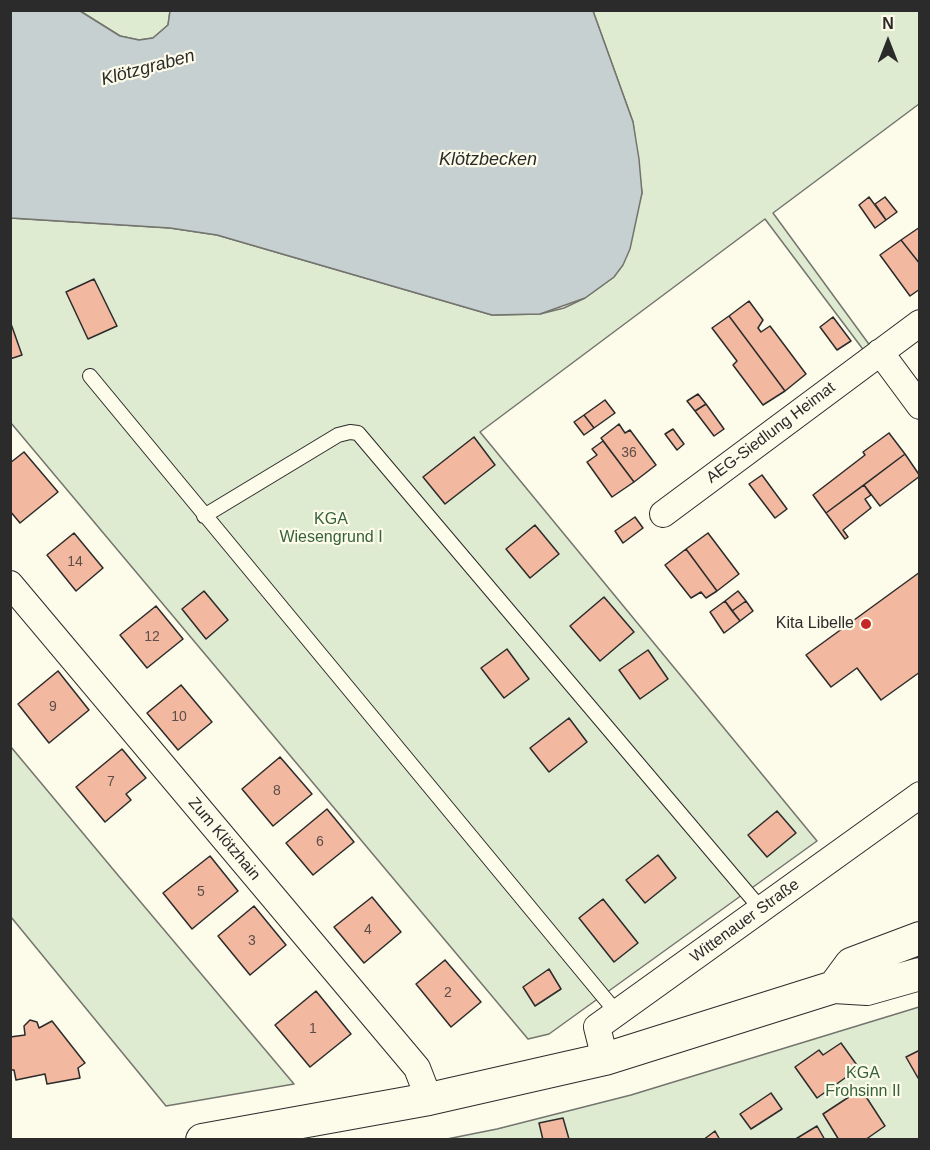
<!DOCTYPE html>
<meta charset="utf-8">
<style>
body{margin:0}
#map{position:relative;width:930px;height:1150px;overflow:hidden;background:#fdfbea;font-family:Helvetica,sans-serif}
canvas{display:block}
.frame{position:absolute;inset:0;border:12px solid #2b2b2b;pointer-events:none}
.north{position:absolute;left:858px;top:12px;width:60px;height:60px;-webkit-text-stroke:4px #fdfbea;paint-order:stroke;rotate:0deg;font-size:16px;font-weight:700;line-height:24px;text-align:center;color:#2b2b2b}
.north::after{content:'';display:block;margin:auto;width:21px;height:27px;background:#2b2b2b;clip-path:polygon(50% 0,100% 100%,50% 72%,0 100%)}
</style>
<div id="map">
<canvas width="930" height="1150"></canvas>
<div class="frame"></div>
<div class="north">N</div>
</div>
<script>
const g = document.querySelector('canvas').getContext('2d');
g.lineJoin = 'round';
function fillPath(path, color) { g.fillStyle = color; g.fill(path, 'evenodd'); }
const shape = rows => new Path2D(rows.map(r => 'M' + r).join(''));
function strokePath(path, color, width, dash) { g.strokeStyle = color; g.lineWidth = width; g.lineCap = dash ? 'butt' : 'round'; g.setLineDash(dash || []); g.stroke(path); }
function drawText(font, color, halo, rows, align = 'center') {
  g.font = font + ' Helvetica,sans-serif'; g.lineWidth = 4.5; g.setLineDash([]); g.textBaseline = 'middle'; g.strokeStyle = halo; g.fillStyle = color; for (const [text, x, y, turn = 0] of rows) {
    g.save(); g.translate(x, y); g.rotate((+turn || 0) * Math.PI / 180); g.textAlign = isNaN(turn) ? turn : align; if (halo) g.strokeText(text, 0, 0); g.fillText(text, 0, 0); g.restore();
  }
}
const green = shape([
 [80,11,170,11,168,25,153,38,139,40,120,36,80,11],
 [593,11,919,11,919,104,773,213,871,347,865,352,765,219,480,432,817,841,549,1034,528,1039,11,423,10,218,170,228,217,235,492,315,540,314,564,308,585,298,614,277,642,193,633,122,593,11],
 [11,747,117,874,294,1084,166,1106,11,917,11,747],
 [919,1007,919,1139,442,1140,497,1129,631,1095,919,1007]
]);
const water = shape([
 [10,11,80,11,120,36,139,40,153,38,168,25,170,11,593,11,633,122,639,159,642,193,630,249,623,265,614,277,585,298,540,314,492,315,217,235,170,228,11,218,10,11]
]);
const building = shape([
 [869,197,886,220,875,228,859,205,869,197],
 [885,197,897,212,886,220,875,204,885,197],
 [920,227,920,264,901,240,920,227],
 [901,240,920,264,920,289,910,296,880,255,901,240],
 [94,279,117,326,88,339,66,292,94,279],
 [749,301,763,320,758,328,761,332,770,326,806,374,785,391,729,316,749,301],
 [729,316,785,391,763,405,733,365,737,361,712,328,729,316],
 [833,317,851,341,837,350,820,327,833,317],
 [10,321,22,355,10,359,10,321],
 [698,394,706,404,695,411,687,401,698,394],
 [605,400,615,413,594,428,584,415,605,400],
 [706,404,724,429,714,436,695,411,706,404],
 [584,415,594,428,584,435,574,422,584,415],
 [619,424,625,433,630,430,656,465,634,482,601,438,619,424],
 [673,429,684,444,677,450,665,434,673,429],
 [889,433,905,454,826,513,813,495,865,455,863,452,889,433],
 [474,437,495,465,445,504,423,477,474,437],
 [603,441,634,482,612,497,587,462,597,455,592,449,603,441],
 [24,452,58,492,20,523,10,511,10,463,24,452],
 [905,454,920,476,880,506,864,485,905,454],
 [762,475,787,509,775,518,749,484,762,475],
 [864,485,871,495,865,499,871,508,843,530,848,537,845,539,826,513,864,485],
 [635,517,643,528,623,543,615,531,635,517],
 [535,525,559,554,530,578,506,549,535,525],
 [74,533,103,568,76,591,47,555,74,533],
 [708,533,739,574,717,591,686,549,708,533],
 [686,549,717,591,706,598,701,592,691,598,665,565,686,549],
 [920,572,920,672,881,700,857,668,831,687,806,655,920,572],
 [204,591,228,620,206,639,182,609,204,591],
 [738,591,746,601,732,611,725,601,738,591],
 [604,597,634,632,600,661,570,626,604,597],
 [725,601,740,621,724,633,710,612,725,601],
 [746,601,753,611,740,621,732,611,746,601],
 [156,606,183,639,147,668,120,635,156,606],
 [507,649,529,679,504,698,481,668,507,649],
 [648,650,668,679,640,699,619,670,648,650],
 [58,671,89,710,49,743,18,704,58,671],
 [181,685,212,722,178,750,147,713,181,685],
 [569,718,587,742,549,772,530,748,569,718],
 [122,749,146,778,126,794,131,800,105,822,76,787,122,749],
 [280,757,312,794,273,826,242,789,280,757],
 [327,809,354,842,313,875,286,843,327,809],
 [777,811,796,833,767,857,748,835,777,811],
 [658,855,676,878,645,903,626,880,658,855],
 [210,856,238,891,192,929,163,893,210,856],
 [372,897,401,932,364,963,334,927,372,897],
 [603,899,638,943,614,962,579,918,603,899],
 [254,906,286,945,250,975,218,936,254,906],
 [445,960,481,1002,451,1027,416,984,445,960],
 [549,969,561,989,535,1006,523,987,549,969],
 [316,991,351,1034,310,1067,275,1025,316,991],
 [30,1020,37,1022,39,1028,52,1021,85,1063,78,1068,80,1078,47,1084,45,1074,16,1080,14,1070,10,1070,10,1037,25,1035,24,1026,30,1020],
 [841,1043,859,1068,817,1098,795,1067,819,1050,823,1055,841,1043],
 [920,1050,920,1077,918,1078,906,1057,920,1050],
 [861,1089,885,1126,865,1140,839,1140,823,1114,861,1089],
 [771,1093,782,1109,751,1129,740,1114,771,1093],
 [563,1118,569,1139,543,1140,539,1123,563,1118],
 [817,1126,825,1140,794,1140,817,1126],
 [715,1131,720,1140,703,1140,715,1131]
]);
const service = shape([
 [90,376,617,1013],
 [204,516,338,435,350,432,358,433,761,909]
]);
const minor = shape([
 [880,352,920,406],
 [663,514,920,323],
 [10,584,417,1068,429,1099],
 [605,1059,597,1027,920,795]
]);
const tertiary = shape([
 [834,987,851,964,920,938],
 [202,1140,429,1099,605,1059,834,987,867,989,920,974]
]);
const markers = [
 [866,624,6,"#c62828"]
];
const numberNames = [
 ["36",629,453],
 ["14",75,562],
 ["12",152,637],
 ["9",53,707],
 ["10",179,717],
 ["7",111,782],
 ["8",277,791],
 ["6",320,842],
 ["5",201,892],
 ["4",368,930],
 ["3",252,941],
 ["2",448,993],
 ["1",313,1029]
];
const streetNames = [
 ["AEG-Siedlung Heimat",771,433,-37],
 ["Zum Klötzhain",224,839,50],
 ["Wittenauer Straße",745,921,-36]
];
const parkNames = [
 ["KGA",331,520],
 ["Wiesengrund I",331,538],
 ["KGA",863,1074],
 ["Frohsinn II",863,1092]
];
const poiNames = [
 ["Kita Libelle",854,624]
];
const waterNames = [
 ["Klötzgraben",148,68,-15],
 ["Klötzbecken",488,160]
];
fillPath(green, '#deebd1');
strokePath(green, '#74746e', 1.5);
fillPath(water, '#c7d0d0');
strokePath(water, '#74746e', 1.5);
fillPath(building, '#f2b8a0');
strokePath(building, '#2b2b2b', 1.5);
strokePath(service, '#2b2b2b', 16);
strokePath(minor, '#2b2b2b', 28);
strokePath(tertiary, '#2b2b2b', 34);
strokePath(service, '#fdfbea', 14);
strokePath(minor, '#fdfbea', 26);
strokePath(tertiary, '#fdfbea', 32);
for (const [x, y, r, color] of markers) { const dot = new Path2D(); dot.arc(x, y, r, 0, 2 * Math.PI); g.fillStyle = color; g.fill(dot); strokePath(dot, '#fdfbea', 2); }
drawText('14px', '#5d4e48', null, numberNames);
drawText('16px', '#2b2b2b', '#fdfbea', streetNames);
drawText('16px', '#34623c', '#fdfbea', parkNames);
drawText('16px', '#2b2b2b', '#fdfbea', poiNames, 'right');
drawText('italic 18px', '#2b2b2b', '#fdfbea', waterNames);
</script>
